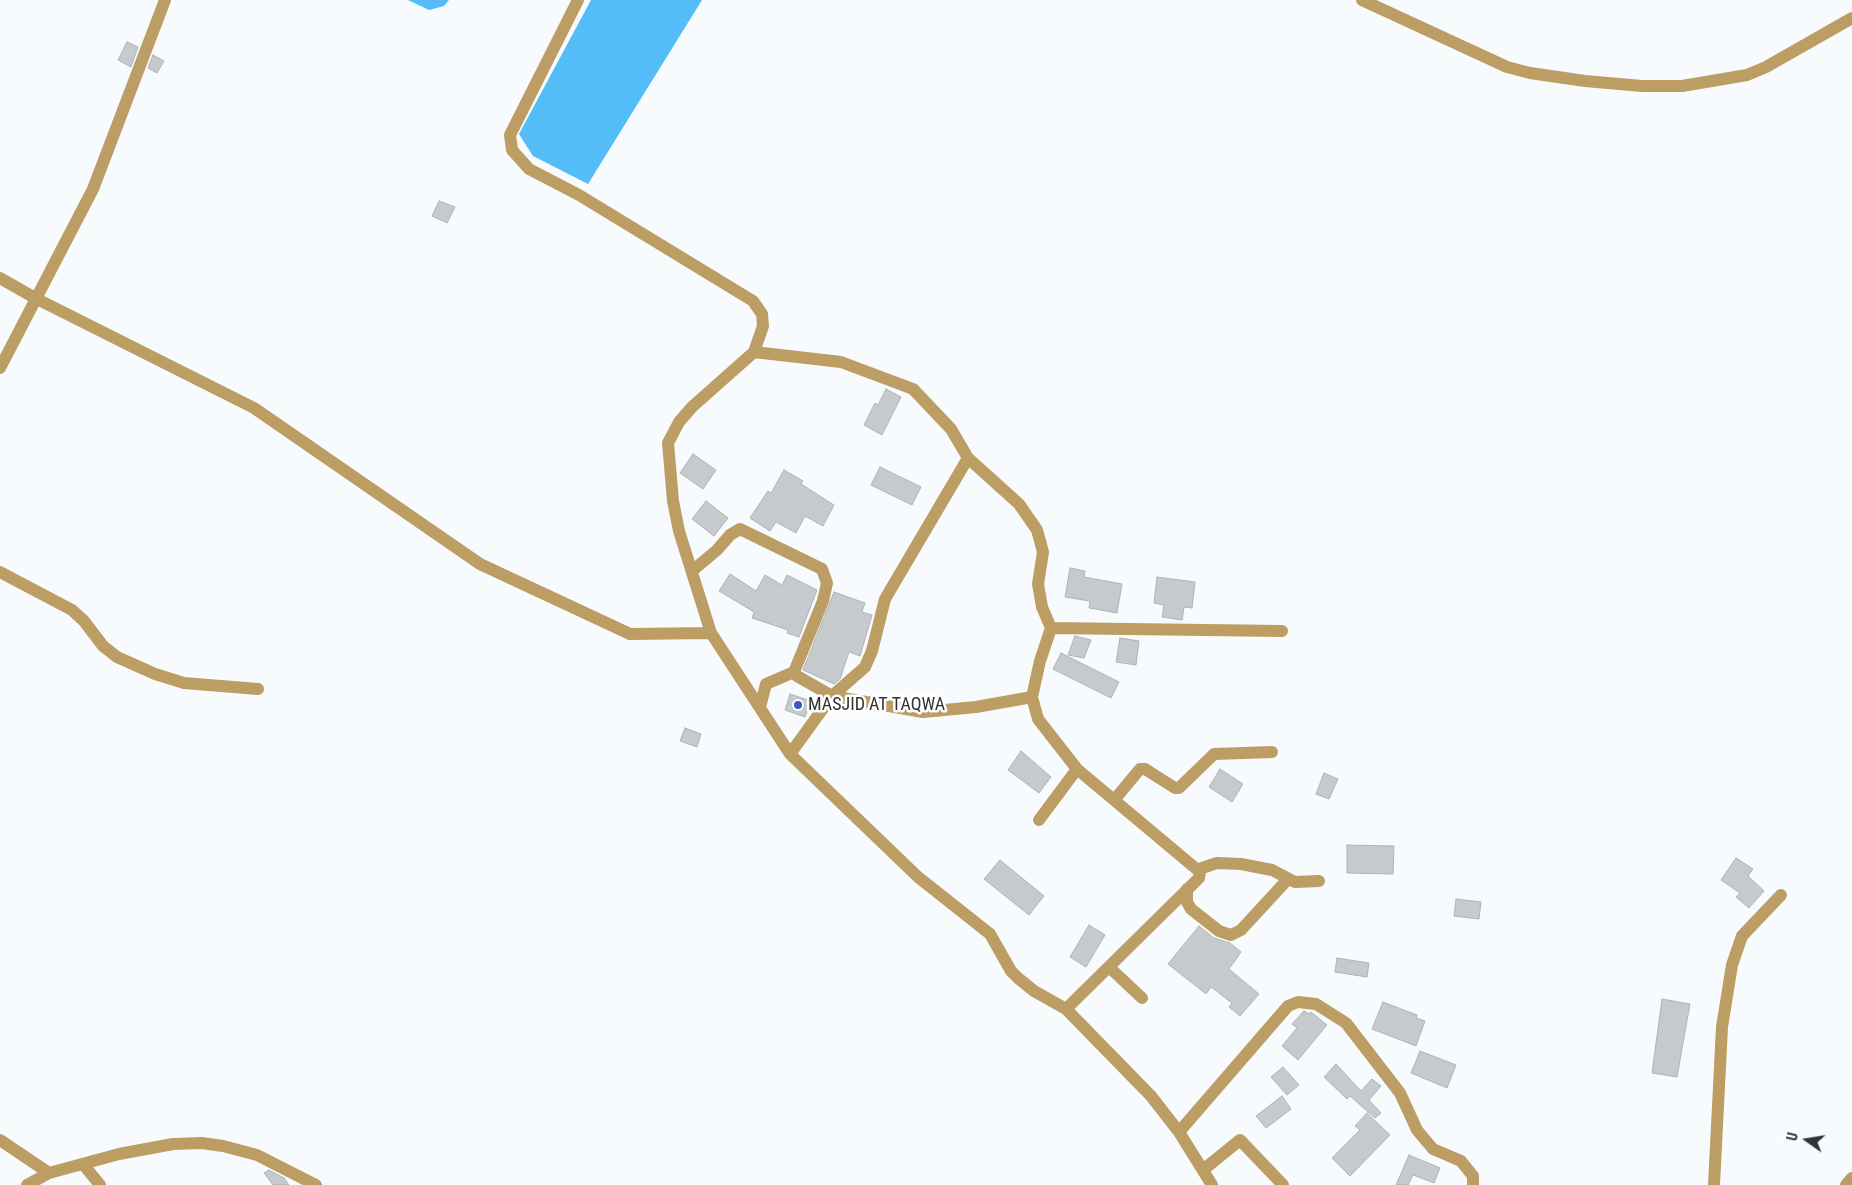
<!DOCTYPE html>
<style>
body{margin:0}
#map{position:relative;width:1852px;height:1185px;overflow:hidden;background:#f8fbfd;font-family:"Roboto Condensed",sans-serif}
canvas{display:block}
.north{position:absolute;left:1782px;top:1115px;width:50px;height:50px;-webkit-text-stroke:4px #fff;paint-order:stroke;rotate:283deg;font-size:14px;font-weight:700;line-height:20px;text-align:center;color:#313233}
.north::after{content:'';display:block;margin:auto;width:18px;height:22px;background:#313233;clip-path:polygon(50% 0,100% 100%,50% 72%,0 100%)}
</style>
<div id="map">
<canvas width="1852" height="1185"></canvas>
<div class="north">U</div>
</div>
<script>
const g = document.querySelector('canvas').getContext('2d');
g.lineJoin = 'round';
function fillPath(path, color) { g.fillStyle = color; g.fill(path, 'evenodd'); }
const shape = rows => new Path2D(rows.map(r => 'M' + r).join(''));
function strokePath(path, color, width, dash) { g.strokeStyle = color; g.lineWidth = width; g.lineCap = dash ? 'butt' : 'round'; g.setLineDash(dash || []); g.stroke(path); }
function drawText(font, color, halo, rows, align = 'center') {
  g.font = font + ' "Roboto Condensed",sans-serif'; g.lineWidth = 5; g.setLineDash([]); g.textBaseline = 'middle'; g.strokeStyle = halo; g.fillStyle = color; for (const [text, x, y, turn = 0] of rows) {
    g.save(); g.translate(x, y); g.rotate((+turn || 0) * Math.PI / 180); g.textAlign = isNaN(turn) ? turn : align; if (halo) g.strokeText(text, 0, 0); g.fillText(text, 0, 0); g.restore();
  }
}
const water = shape([
 [408,0,449,0,444,6,429,10],
 [591,0,702,0,588,184,533,156,519,134]
]);
const building = shape([
 [127,42,138,47,131,67,118,60,127,42],
 [153,55,164,61,157,73,148,68,153,55],
 [439,201,455,207,447,223,432,216,439,201],
 [886,389,901,397,882,435,864,425,875,403,878,405,886,389],
 [693,454,716,470,703,489,680,473,693,454],
 [880,467,921,487,912,505,871,485,880,467],
 [784,470,803,481,801,484,834,505,823,526,805,516,796,533,776,522,770,531,750,518,768,491,771,493,784,470],
 [706,501,728,518,714,536,692,519,706,501],
 [1070,568,1085,571,1084,577,1122,584,1117,613,1089,608,1090,601,1065,597,1070,568],
 [730,574,756,591,765,575,782,585,787,575,817,590,799,637,787,633,788,630,752,618,754,612,719,591,730,574],
 [1157,577,1195,582,1192,608,1184,607,1182,620,1162,617,1164,605,1154,603,1157,577],
 [834,592,865,603,862,612,872,615,860,656,849,652,840,679,834,684,803,670,834,592],
 [1075,636,1091,640,1084,658,1068,655,1075,636],
 [1120,638,1139,641,1136,665,1116,662,1120,638],
 [1061,653,1119,682,1111,698,1053,669,1061,653],
 [790,694,811,701,805,717,785,710,790,694],
 [685,728,701,734,697,747,680,741,685,728],
 [1021,751,1051,777,1039,793,1008,770,1021,751],
 [1220,769,1243,784,1232,802,1209,787,1220,769],
 [1324,773,1338,779,1329,799,1316,794,1324,773],
 [1347,845,1394,846,1393,874,1347,873,1347,845],
 [1736,858,1753,869,1748,876,1764,891,1749,908,1736,897,1740,893,1721,880,1736,858],
 [1000,860,1044,896,1029,915,984,879,1000,860],
 [1456,899,1481,902,1479,919,1454,916,1456,899],
 [1089,925,1105,935,1086,967,1070,957,1089,925],
 [1199,926,1214,938,1230,943,1241,952,1229,969,1259,994,1240,1016,1229,1007,1232,1003,1211,987,1206,994,1168,964,1199,926],
 [1337,958,1369,963,1367,977,1335,972,1337,958],
 [1662,999,1690,1004,1677,1077,1652,1073,1662,999],
 [1383,1002,1417,1015,1416,1018,1425,1021,1416,1046,1372,1029,1383,1002],
 [1304,1011,1309,1014,1311,1012,1327,1025,1298,1060,1282,1046,1297,1028,1292,1024,1304,1011],
 [1420,1051,1456,1065,1447,1088,1411,1073,1420,1051],
 [1336,1064,1361,1091,1372,1079,1381,1086,1369,1100,1381,1113,1375,1118,1350,1096,1347,1099,1324,1077,1336,1064],
 [1283,1067,1299,1085,1287,1095,1271,1077,1283,1067],
 [1282,1096,1291,1109,1266,1128,1256,1116,1282,1096],
 [1367,1113,1390,1135,1350,1176,1332,1158,1360,1130,1355,1126,1367,1113],
 [1409,1155,1440,1168,1434,1183,1413,1175,1408,1185,1396,1185,1409,1155],
 [269,1170,284,1178,289,1185,273,1185,264,1173,269,1170]
]);
const minor = shape([
 [578,0,510,135,512,150,529,169,579,195,753,301,762,314,763,326,754,352,692,407,679,422,668,443,673,501,679,531,711,633,790,754,918,877,990,934,1011,971,1018,978,1034,991,1066,1009,1151,1096,1179,1132,1212,1185],
 [1362,0,1507,67,1530,73,1585,81,1642,86,1682,86,1747,75,1766,67,1852,18],
 [0,278,35,298,254,408,480,564,630,634,711,633],
 [754,352,841,362,913,389,951,429,968,458,1019,504,1037,530,1043,552,1038,584,1042,607,1051,628,1040,661,1032,697,1038,719,1077,769,1200,872,1199,878,1066,1009],
 [0,368,93,189,165,0],
 [692,571,717,550,730,535,740,529,822,569,827,583,823,601,794,672,797,676,832,696,923,712,976,707,1032,697],
 [0,572,72,610,84,621,103,646,117,657,155,674,184,683,258,689],
 [1051,628,1282,631],
 [760,707,766,684,794,672],
 [790,754,832,696,865,667,872,651,885,599,968,458],
 [1115,799,1140,769,1145,769,1175,788,1179,788,1214,754,1272,752],
 [1039,820,1077,769],
 [1199,869,1217,863,1241,864,1272,870,1295,882,1319,881],
 [1187,889,1187,902,1191,909,1219,931,1231,935,1241,930,1288,879],
 [1109,967,1142,998],
 [1179,1132,1288,1006,1298,1002,1316,1004,1346,1023,1400,1093,1417,1130,1433,1149,1461,1161,1473,1176,1473,1185],
 [0,1140,49,1173,27,1185],
 [83,1164,100,1185],
 [1203,1170,1240,1140,1283,1185],
 [49,1173,119,1154,173,1144,202,1143,223,1146,257,1155,316,1185],
 [1714,1185,1722,1027,1732,965,1742,936,1781,895],
 [1846,1185,1852,1178]
]);
const markers = [
 [798,705,5,"#3759ca"]
];
const poiNames = [
 ["MASJID AT TAQWA",808,705]
];
fillPath(water, '#54bcf6');
fillPath(building, '#c7cacc');
strokePath(building, '#b0b3b5', 1);
strokePath(minor, '#bc9d63', 12);
for (const [x, y, r, color] of markers) { const dot = new Path2D(); dot.arc(x, y, r, 0, 2 * Math.PI); g.fillStyle = color; g.fill(dot); strokePath(dot, '#fff', 2); }
drawText('18px', '#313233', '#fff', poiNames, 'left');
</script>
